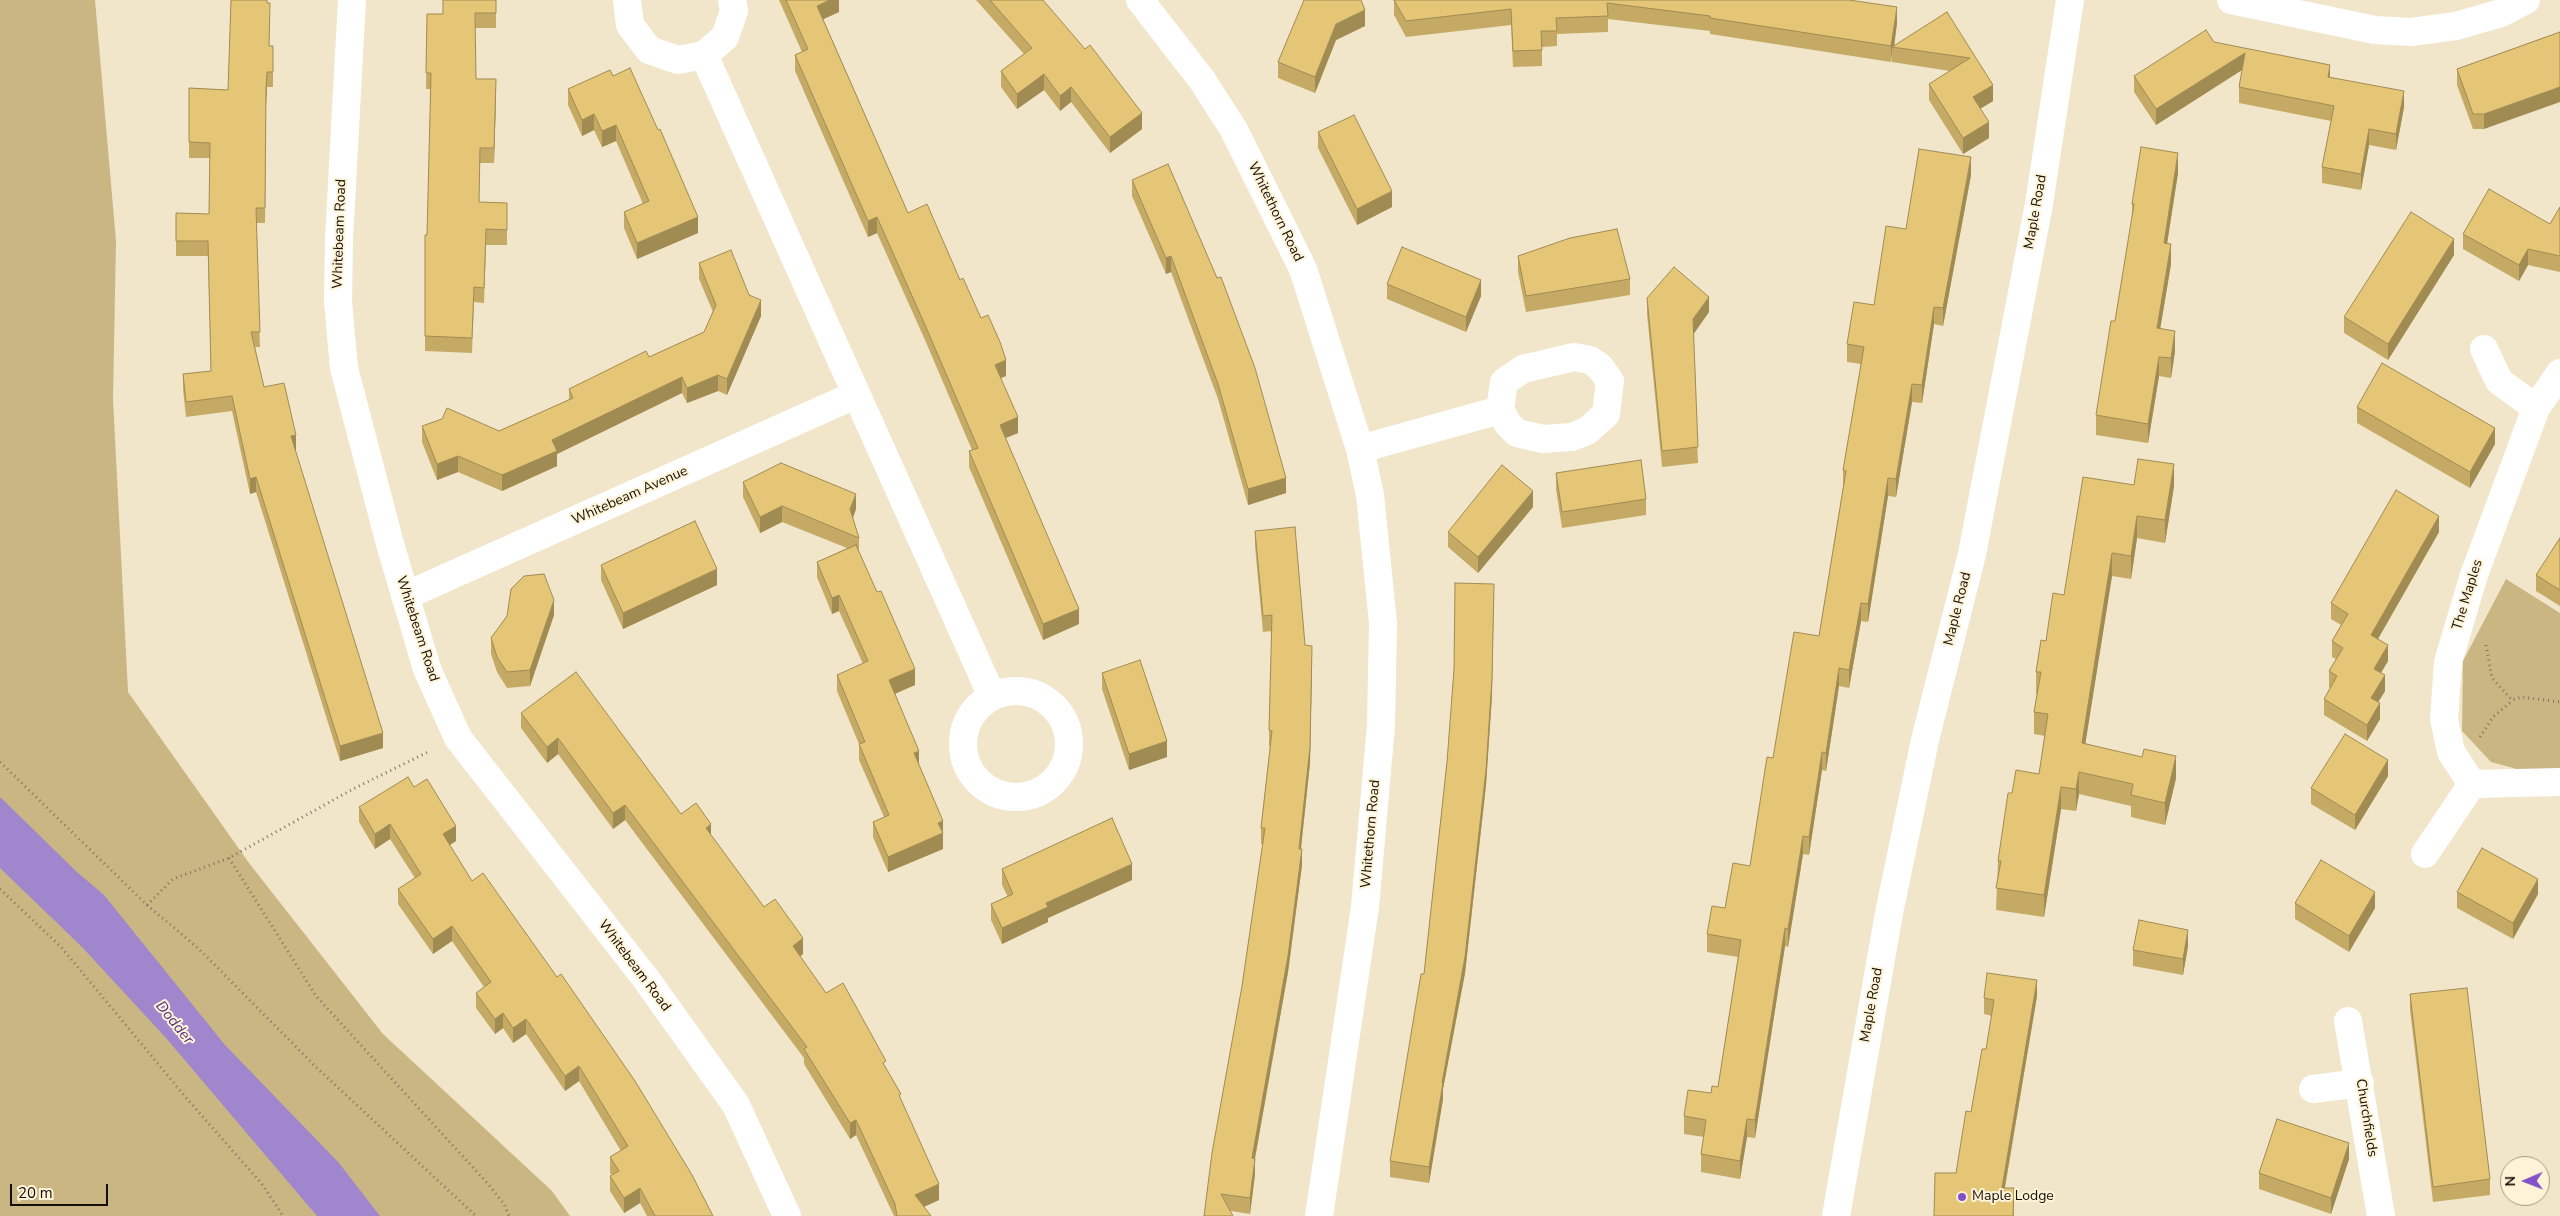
<!DOCTYPE html>
<style>
body{margin:0}
#map{position:relative;width:2560px;height:1216px;overflow:hidden;background:#f1e6ca;font-family:"Nunito Sans",sans-serif}
canvas{display:block}
.north{position:absolute;left:2500px;top:1156px;width:50px;height:50px;box-sizing:border-box;background:#fff3d7;border:1px solid #a19884;border-radius:50%;rotate:269deg;font-size:14px;font-weight:700;line-height:20px;text-align:center;color:#141007}
.north::after{content:'';display:block;margin:auto;width:18px;height:22px;background:#8350c8;clip-path:polygon(50% 0,100% 100%,50% 72%,0 100%)}
.scale{position:absolute;left:10px;top:1184px;width:98px;height:22px;box-sizing:border-box;border:2px solid #141007;border-top:0;padding-left:6px;font-size:15px;line-height:18px;white-space:nowrap;color:#141007;-webkit-text-stroke:4px #fff3d7;paint-order:stroke}
</style>
<div id="map">
<canvas width="2560" height="1216"></canvas>
<div class="north">N</div>
<div class="scale">20 m</div>
</div>
<script>
const g = document.querySelector('canvas').getContext('2d');
g.lineJoin = 'round';
function fillPath(path, color) { g.fillStyle = color; g.fill(path, 'evenodd'); }
const shape = rows => new Path2D(rows.map(r => 'M' + r).join(''));
function strokePath(path, color, width, dash) { g.strokeStyle = color; g.lineWidth = width; g.lineCap = dash ? 'butt' : 'round'; g.setLineDash(dash || []); g.stroke(path); }
function drawText(font, color, halo, rows, align = 'center') {
  g.font = font + ' "Nunito Sans",sans-serif'; g.lineWidth = 4; g.setLineDash([]); g.textBaseline = 'middle'; g.strokeStyle = halo; g.fillStyle = color; for (const [text, x, y, turn = 0] of rows) {
    g.save(); g.translate(x, y); g.rotate((+turn || 0) * Math.PI / 180); g.textAlign = isNaN(turn) ? turn : align; if (halo) g.strokeText(text, 0, 0); g.fillText(text, 0, 0); g.restore();
  }
}
const green = shape([
 [0,0,95,0,116,241,113,399,128,692,249,863,383,1034,552,1191,570,1216,0,1216],
 [2506,579,2560,613,2560,768,2528,772,2491,762,2462,731,2463,661]
]);
const water = shape([
 [0,797,77,872,104,895,225,1045,339,1163,380,1216,317,1216,166,1038,82,947,0,868]
]);
const path = shape([
 [2486,645,2492,678,2512,700,2522,697,2560,702],
 [2480,737,2493,717,2512,701],
 [0,762,147,905,198,948,317,1068,476,1216],
 [229,858,316,996,489,1185,504,1204,509,1216],
 [0,889,62,948,188,1100,262,1184,283,1216],
 [147,905,173,879,229,858,355,788,430,751]
]);
const street = shape([
 [352,0,339,239,338,302,344,368,390,544,427,669,458,738,646,979,736,1105,787,1216],
 [627,0,630,25,649,50,678,60,704,55,725,37,734,11,732,0],
 [1140,0,1202,80,1234,130,1303,269,1360,449,1370,495,1383,623,1381,725,1365,907,1319,1216],
 [2231,0,2375,30,2411,32,2456,26,2501,13,2526,0],
 [704,55,992,696],
 [2484,349,2499,381,2536,408],
 [1574,357,1590,360,1600,367,1610,381,1606,414,1587,431,1572,437,1543,439,1517,433,1508,424,1500,410,1504,382,1523,369,1574,357],
 [2560,373,2536,408,2474,575,2448,662,2444,719,2451,752,2472,784,2560,782],
 [1360,449,1500,410],
 [405,596,855,395],
 '963 744a53 53 0 1 1 106 0a53 53 0 1 1-106 0Z',
 [2425,854,2472,784],
 [2348,1021,2381,1216],
 [2313,1089,2360,1083],
 [1836,1216,1889,913,1925,740,1972,554,2039,204,2070,0]
]);
const wall = shape([
 [443,0,513,0,496,0,496,28,475,28,476,79,496,94,494,163,480,163,479,202,507,218,507,245,486,245,484,303,474,302,472,353,425,351,425,235,427,235,431,89,426,89,427,14,443,14],
 [779,0,839,0,839,12,823,19,908,213,960,280,1006,376,1001,378,1018,433,1006,438,1079,624,1043,640,969,467,969,451,972,450,925,340,877,233,868,237,795,71,795,55,802,52],
 [976,0,1043,0,1142,129,1110,153,1071,102,1060,111,1044,90,1017,109,1001,87,1001,71,1024,54],
 [1394,0,1849,0,1897,23,1894,46,1947,12,1993,101,1980,109,1989,138,1963,154,1929,100,1929,84,1950,71,1892,62,1892,54,1891,62,1710,34,1710,31,1608,19,1608,32,1557,34,1557,46,1542,47,1542,66,1513,67,1511,25,1406,37,1394,15],
 [270,18,269,46,273,46,273,87,267,87,266,105,265,223,256,223,260,347,255,347,264,387,296,450,295,451,383,748,340,761,256,492,250,494,232,411,186,417,183,389,183,374,211,371,208,256,176,256,176,213,209,214,210,158,189,158,189,88,228,90],
 [1365,26,1336,40,1315,93,1278,78,1278,62],
 [2560,32,2484,129,2473,129,2457,85,2457,69],
 [2214,42,2330,77,2404,107,2396,150,2369,145,2361,190,2322,183,2322,167,2331,121,2239,103,2239,87,2242,70,2156,125,2134,92,2134,76],
 [610,70,698,233,637,259,624,228,624,212,643,204,616,141,602,147,594,130,582,136,568,105,568,89],
 [1318,132,1392,207,1357,225,1318,148],
 [2178,173,2167,244,2171,264,2160,329,2175,351,2171,378,2159,376,2148,443,2096,435,2096,415,2115,321,2132,218,2132,204],
 [1971,175,1943,326,1934,324,1922,403,1912,402,1896,497,1888,496,1868,622,1861,621,1849,688,1839,686,1826,771,1822,770,1809,855,1803,854,1788,947,1785,946,1755,1138,1747,1137,1740,1179,1701,1172,1701,1154,1704,1137,1684,1134,1684,1116,1718,1087,1738,957,1707,952,1707,934,1725,908,1750,866,1773,758,1819,636,1843,488,1843,470,1861,364,1847,362,1847,344,1874,305,1906,229],
 [1132,180,1286,478,1286,493,1248,505,1218,399,1171,272,1166,274,1132,196],
 [2560,207,2560,272,2528,265,2519,281,2463,249,2463,234,2550,224],
 [2454,255,2388,360,2344,333,2344,317],
 [1518,256,1630,279,1630,295,1526,312,1518,272],
 [699,263,749,295,761,316,727,395,718,391,687,403,682,393,557,454,557,466,502,491,458,472,437,480,422,442,422,426,499,431,569,400,569,389,649,357,704,332,713,312,699,279],
 [1387,284,1481,296,1466,332,1387,299],
 [1647,298,1709,312,1693,334,1698,463,1662,467,1647,314],
 [2357,407,2495,444,2470,488,2357,423],
 [1556,473,1646,499,1646,515,1562,528,1556,489],
 [743,482,856,509,853,518,859,538,859,552,915,685,895,694,919,766,943,821,943,849,888,872,873,837,873,822,884,817,859,760,859,744,837,691,837,675,863,664,839,611,832,614,817,577,817,562,847,548,782,522,760,533,743,497],
 [2134,485,2174,486,2165,543,2137,538,2131,579,2112,576,2085,743,2176,778,2165,825,2131,817,2131,806,2079,794,2076,811,2061,809,2044,917,1996,910,1998,861,2012,793,2039,774,2045,736,2034,734,2034,712,2037,694,2036,694,2036,672,2046,641,2064,595],
 [1533,507,1478,573,1448,547,1448,532],
 [1255,531,1312,661,1310,763,1301,849,1302,865,1288,972,1255,1159,1255,1174,1250,1214,1231,1211,1204,1216,1242,986,1263,844,1261,844,1261,828,1270,746,1269,746,1269,730,1272,631,1263,632,1255,546],
 [2439,532,2378,639,2388,661,2381,673,2385,691,2378,702,2380,719,2367,741,2324,715,2324,699,2330,688,2329,687,2329,671,2336,659,2332,657,2332,641,2341,625,2331,619,2331,603],
 [2560,538,2560,606,2536,591,2536,575],
 [601,565,717,585,623,629,601,580],
 [554,615,530,686,507,688,497,672,491,654,491,638,507,616],
 [1102,673,1167,757,1129,770,1102,689],
 [1492,695,1486,785,1465,973,1443,1089,1443,1099,1429,1183,1390,1177,1390,1161,1424,974,1447,762],
 [521,713,681,814,711,836,764,907,803,954,800,956,826,993,886,1068,901,1100,939,1200,923,1207,931,1216,894,1216,856,1135,850,1139,804,1064,804,1058,625,820,613,829,558,754,547,763,521,728],
 [2388,776,2355,830,2311,804,2311,788],
 [414,787,456,841,450,845,472,881,713,1216,647,1216,640,1203,624,1213,610,1191,610,1176,612,1175,610,1173,610,1157,621,1151,579,1081,565,1091,526,1034,513,1043,503,1028,495,1034,476,1008,476,993,484,987,452,941,433,954,398,904,398,889,415,878,390,839,375,849,359,822,359,807],
 [1002,869,1132,880,1048,918,1048,922,1002,944,991,920,991,904,1008,897,1002,885],
 [2457,892,2538,894,2513,939,2457,908],
 [2295,903,2375,908,2349,952,2295,919],
 [2188,946,2183,975,2133,966,2133,950],
 [2410,994,2490,1179,2490,1195,2433,1202,2410,1010],
 [2037,996,2005,1188,2014,1188,2014,1216,1934,1216,1956,1173,1986,1049,1992,1016,1984,1014,1984,998],
 [2349,1159,2331,1214,2259,1189,2259,1173]
]);
const shadedWall = shape([
 [830,0,839,0,839,12,817,22,817,6],
 [1897,7,1897,23,1894,47,1892,47,1891,62,1891,46],
 [1365,10,1365,26,1336,40,1315,93,1315,77,1336,24],
 [2245,53,2245,68,2156,125,2156,109],
 [2330,65,2330,80,2328,77],
 [267,72,267,87,266,105,265,223,266,90],
 [1044,74,1044,90,1017,109,1017,94],
 [496,79,496,94,494,163,494,148],
 [1993,85,1993,101,1973,113,1973,97],
 [1071,87,1071,102,1060,111,1060,96],
 [2560,87,2560,102,2484,129,2484,114],
 [2404,91,2404,107,2396,150,2396,134],
 [1142,113,1142,129,1110,153,1110,137],
 [594,114,594,130,582,136,582,120],
 [1989,122,1989,138,1963,154,1963,138],
 [616,125,616,141,602,147,602,131],
 [2369,129,2369,145,2361,190,2361,174],
 [2178,153,2178,173,2164,263,2164,243],
 [1971,157,1971,175,1943,326,1943,308],
 [1392,191,1392,207,1357,225,1357,209],
 [698,217,698,233,637,259,637,243],
 [877,217,877,233,868,237,868,221],
 [2454,239,2454,255,2388,360,2388,344],
 [2171,244,2171,264,2157,348,2157,328],
 [2528,249,2528,265,2519,281,2519,265],
 [1171,256,1171,272,1166,274,1166,258],
 [1481,280,1481,296,1466,332,1466,317],
 [1709,297,1709,312,1693,335,1693,319],
 [761,300,761,316,727,395,727,379],
 [1934,307,1934,324,1922,403,1922,385],
 [2175,331,2175,351,2171,378,2171,358],
 [2159,357,2159,376,2148,443,2148,424],
 [1006,360,1006,376,995,380,995,365],
 [718,375,718,391,687,403,687,388],
 [682,377,682,393,557,454,557,466,502,491,502,475,552,440],
 [1912,384,1912,402,1896,497,1896,479],
 [1018,417,1018,433,1000,440,1000,425],
 [2495,428,2495,444,2470,488,2470,472],
 [296,435,296,450,291,452,291,436],
 [458,456,458,472,437,480,437,464],
 [2174,464,2174,486,2165,543,2165,520],
 [256,477,256,492,250,494,250,479],
 [1286,478,1286,493,1248,505,1248,489],
 [1888,478,1888,496,1868,622,1868,604],
 [1533,491,1533,507,1478,573,1478,557],
 [856,494,856,509,850,525,850,509],
 [782,506,782,522,760,533,760,517],
 [2137,516,2137,538,2131,579,2131,556],
 [2439,516,2439,532,2371,651,2371,635],
 [2112,553,2112,576,2082,765,2082,743],
 [717,569,717,585,623,629,623,613],
 [1494,584,1492,695,1486,785,1465,973,1443,1089,1443,1099,1429,1183,1429,1167,1442,1083],
 [839,595,839,611,832,614,832,598],
 [554,600,554,615,530,686,530,670],
 [1861,603,1861,621,1849,688,1849,670],
 [1079,609,1079,624,1043,640,1043,624],
 [2388,645,2388,661,2374,684,2374,669],
 [1312,661,1310,763,1299,865,1299,849],
 [1839,668,1839,686,1826,771,1826,753],
 [915,669,915,685,889,696,889,680],
 [2385,675,2385,691,2371,714,2371,698],
 [2380,703,2380,719,2367,741,2367,725],
 [383,733,383,748,340,761,340,746],
 [558,738,558,754,547,763,547,747],
 [1167,741,1167,757,1129,770,1129,754],
 [919,751,919,767,914,753],
 [1822,752,1822,770,1809,855,1809,837],
 [2176,756,2176,778,2165,825,2165,803],
 [2388,760,2388,776,2355,830,2355,815],
 [2079,772,2079,794,2076,811,2076,789],
 [2061,787,2061,809,2044,917,2044,895],
 [625,805,625,820,613,829,613,813],
 [943,821,943,849,888,872,888,857,938,823],
 [390,824,390,839,375,849,375,834],
 [711,824,711,840,706,828],
 [456,826,456,841,443,849,443,834],
 [1803,836,1803,854,1788,947,1788,929],
 [1302,849,1302,865,1288,972,1252,1174,1252,1158],
 [1132,864,1132,880,1048,918,1048,922,1002,944,1002,928,1046,903],
 [2538,879,2538,894,2513,939,2513,923],
 [2375,892,2375,908,2349,952,2349,936],
 [452,926,452,941,433,954,433,939],
 [1785,928,1785,946,1755,1138,1755,1120],
 [2188,930,2188,946,2183,975,2183,959],
 [803,938,803,954,793,962,793,946],
 [2037,980,2037,996,2002,1203,2002,1188],
 [503,1013,503,1028,495,1034,495,1019],
 [526,1019,526,1034,513,1043,513,1028],
 [579,1066,579,1081,565,1091,565,1076],
 [1747,1119,1747,1137,1740,1179,1740,1161],
 [856,1120,856,1135,850,1139,850,1123],
 [2349,1143,2349,1159,2331,1214,2331,1198],
 [1255,1159,1255,1174,1250,1214,1250,1198],
 [939,1184,939,1200,915,1211,915,1195],
 [640,1188,640,1203,624,1213,624,1198]
]);
const building = shape([
 [231,0,267,0,267,3,270,3,269,46,273,46,273,72,267,72,266,90,265,208,256,208,260,332,251,332,264,387,284,383,296,435,291,436,383,733,340,746,256,477,250,479,232,396,186,402,183,374,211,371,208,241,176,241,176,213,209,214,210,143,189,142,189,88,228,90,231,0],
 [443,0,496,0,496,13,475,13,476,79,496,79,494,148,480,148,479,202,507,203,507,230,486,229,484,288,474,287,472,338,425,336,425,235,427,235,431,73,426,73,427,14,443,14,443,0],
 [786,0,830,0,817,6,908,213,927,204,960,280,963,278,981,318,988,315,1000,342,1006,360,995,365,1018,417,1000,425,1079,609,1043,624,969,451,978,448,925,325,877,217,868,221,795,55,808,49,786,0],
 [990,0,1043,0,1085,49,1090,45,1142,113,1110,137,1071,87,1060,96,1044,74,1017,94,1001,71,1032,48,990,0],
 [1304,0,1361,0,1365,10,1336,24,1315,77,1278,62,1304,0],
 [1394,0,1849,0,1897,7,1891,46,1710,18,1710,16,1607,3,1608,16,1556,18,1557,31,1541,31,1542,50,1513,51,1511,9,1406,21,1394,0],
 [1947,12,1993,85,1973,97,1989,122,1963,138,1929,84,1970,58,1892,47,1947,12],
 [2206,30,2214,42,2330,65,2328,77,2404,91,2396,134,2369,129,2361,174,2322,167,2334,106,2239,87,2245,53,2156,109,2134,76,2206,30],
 [2560,32,2560,87,2484,114,2473,114,2457,69,2560,32],
 [630,68,658,130,660,129,698,217,637,243,624,212,649,201,616,125,602,131,594,114,582,120,568,89,610,70,613,76,630,68],
 [1354,115,1392,191,1357,209,1318,132,1354,115],
 [2141,147,2178,153,2164,243,2171,244,2157,328,2175,331,2171,358,2159,357,2148,424,2096,415,2111,321,2115,321,2134,204,2132,204,2141,147],
 [1919,149,1971,157,1943,308,1934,307,1922,385,1912,384,1896,479,1888,478,1868,604,1861,603,1849,670,1839,668,1826,753,1822,752,1809,837,1803,836,1788,929,1785,928,1755,1120,1747,1119,1740,1161,1701,1154,1706,1120,1684,1116,1688,1090,1711,1093,1712,1086,1718,1087,1741,940,1707,934,1712,906,1725,908,1733,863,1750,866,1767,757,1773,758,1794,632,1819,636,1846,471,1843,470,1864,347,1847,344,1854,302,1874,305,1886,226,1906,229,1919,149],
 [1168,164,1217,278,1221,277,1255,368,1286,478,1248,489,1218,384,1171,256,1166,258,1132,180,1168,164],
 [2489,189,2550,224,2560,207,2560,256,2528,249,2519,265,2463,234,2489,189],
 [2411,212,2454,239,2388,344,2344,317,2411,212],
 [1617,229,1630,279,1526,296,1518,256,1570,238,1617,229],
 [1402,247,1481,280,1466,317,1387,284,1402,247],
 [731,250,749,295,761,300,727,379,718,375,687,388,682,377,552,440,557,451,502,475,458,456,437,464,422,426,442,419,447,408,499,431,573,398,569,389,646,351,649,357,704,332,716,305,699,263,731,250],
 [1674,267,1709,297,1693,319,1698,447,1662,451,1647,298,1674,267],
 [2382,363,2495,428,2470,472,2357,407,2382,363],
 [2138,459,2174,464,2165,520,2137,516,2131,556,2112,553,2082,743,2142,757,2144,749,2176,756,2165,803,2131,795,2133,784,2079,772,2076,789,2061,787,2044,895,1996,888,2001,861,1998,861,2008,793,2012,793,2016,770,2039,774,2048,714,2034,712,2041,672,2036,672,2041,640,2046,641,2053,593,2064,595,2083,477,2134,485,2138,459],
 [1641,460,1646,499,1562,512,1556,473,1641,460],
 [781,463,856,494,850,509,859,538,782,506,760,517,743,482,781,463],
 [1502,465,1533,491,1478,557,1448,532,1502,465],
 [2396,490,2439,516,2371,635,2388,645,2374,669,2385,675,2371,698,2380,703,2367,725,2324,699,2337,676,2329,671,2343,648,2332,641,2348,614,2331,603,2396,490],
 [695,521,717,569,623,613,601,565,695,521],
 [1295,527,1305,645,1312,646,1310,747,1299,849,1302,849,1288,956,1252,1158,1255,1159,1250,1198,1221,1194,1233,1216,1204,1216,1212,1153,1242,986,1265,828,1261,828,1272,731,1269,730,1272,615,1263,616,1255,531,1295,527],
 [2560,538,2560,590,2536,575,2560,538],
 [856,545,877,592,881,591,915,669,889,680,919,751,914,753,943,821,938,823,943,833,888,857,873,822,889,815,859,744,865,742,837,675,868,661,839,595,832,598,817,562,856,545],
 [544,574,554,600,530,670,507,672,497,657,491,638,507,616,511,589,524,576,544,574],
 [1455,583,1494,584,1492,679,1486,770,1465,957,1442,1083,1443,1083,1429,1167,1390,1161,1421,974,1424,974,1447,762,1454,669,1455,583],
 [1140,660,1167,741,1129,754,1102,673,1140,660],
 [576,672,681,814,696,803,711,824,706,828,764,907,775,899,803,938,793,946,826,993,843,983,886,1061,883,1063,901,1094,899,1095,939,1184,915,1195,931,1216,897,1216,895,1204,856,1120,850,1123,804,1049,807,1047,625,805,613,813,558,738,547,747,521,713,576,672],
 [2345,734,2388,760,2355,815,2311,788,2345,734],
 [408,777,414,787,427,779,456,826,443,834,472,881,483,873,557,977,561,974,635,1081,692,1175,713,1216,655,1216,640,1188,624,1198,610,1176,619,1171,610,1157,628,1146,579,1066,565,1076,526,1019,513,1028,503,1013,495,1019,476,993,491,982,452,926,433,939,398,889,421,874,390,824,375,834,359,807,408,777],
 [1112,818,1132,864,1046,903,1048,907,1002,928,991,904,1013,894,1002,869,1112,818],
 [2482,848,2538,879,2513,923,2457,892,2482,848],
 [2321,860,2375,892,2349,936,2295,903,2321,860],
 [2139,920,2188,930,2183,959,2133,950,2139,920],
 [1987,973,2037,980,2002,1188,2014,1188,2013,1216,1934,1216,1935,1173,1956,1173,1966,1111,1971,1112,1982,1049,1986,1049,1994,1000,1984,998,1987,973],
 [2467,988,2490,1179,2433,1187,2410,994,2467,988],
 [2277,1119,2349,1143,2331,1198,2259,1173,2277,1119]
]);
const markers = [
 [1962,1197,5,"#8350c8"]
];
const streetNames = [
 ["Whitethorn Road",1275,212,64],
 ["Maple Road",2036,212,-80],
 ["Whitebeam Road",340,234,-88],
 ["Whitebeam Avenue",630,496,-24],
 ["The Maples",2468,595,-73],
 ["Maple Road",1958,609,-76],
 ["Whitebeam Road",417,629,72],
 ["Whitethorn Road",1371,834,-85],
 ["Whitebeam Road",634,966,53],
 ["Maple Road",1872,1005,-80],
 ["Churchfields",2366,1118,81]
];
const poiNames = [
 ["Maple Lodge",1972,1197]
];
const waterNames = [
 ["Dodder",174,1023,51]
];
fillPath(green, '#cab683');
fillPath(water, '#a087cd');
strokePath(path, '#7d7664', 3, [1, 4]);
strokePath(street, '#fff', 28);
fillPath(wall, '#c5aa66');
fillPath(shadedWall, '#a08b53');
fillPath(building, '#e5c677');
strokePath(building, '#a08b53', 1);
for (const [x, y, r, color] of markers) { const dot = new Path2D(); dot.arc(x, y, r, 0, 2 * Math.PI); g.fillStyle = color; g.fill(dot); strokePath(dot, '#fff3d7', 2); }
drawText('14px', '#141007', '#fff3d7', streetNames);
drawText('14px', '#141007', '#fff3d7', poiNames, 'left');
drawText('italic 15px', '#522f81', '#fff3d7', waterNames);
</script>
